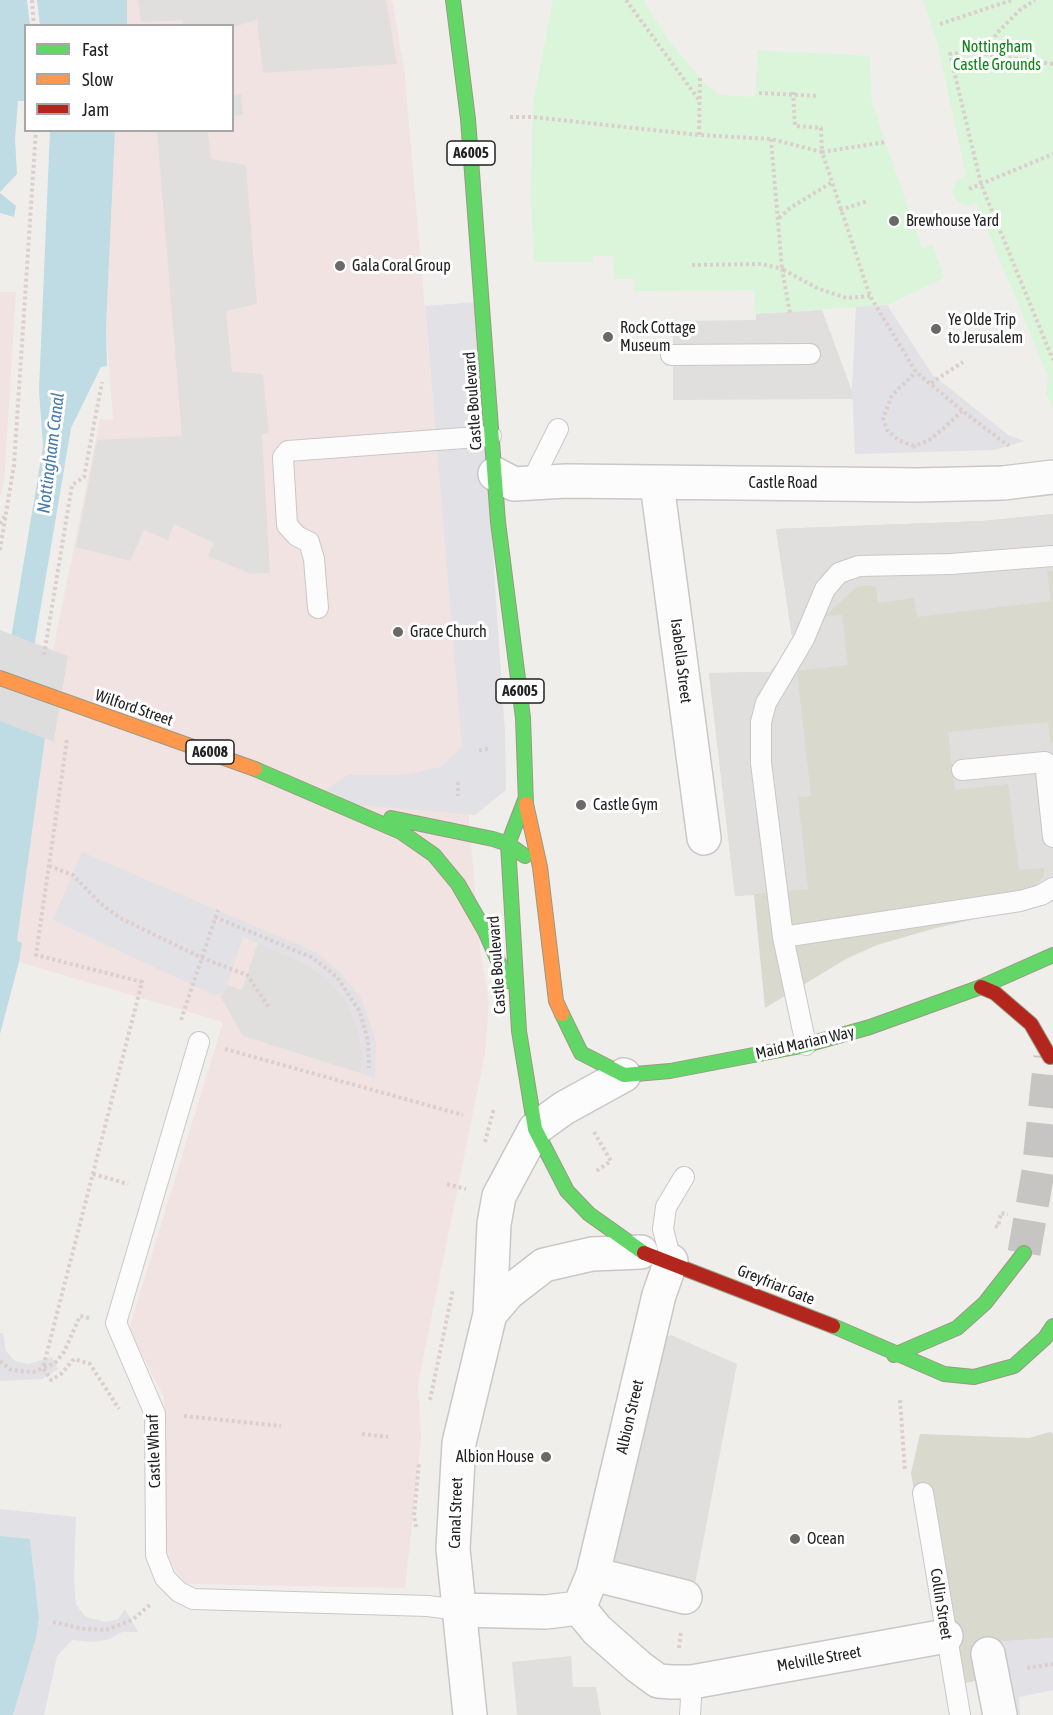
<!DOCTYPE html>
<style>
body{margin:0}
#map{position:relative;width:1053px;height:1715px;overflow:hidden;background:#f0eeeb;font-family:"Asap Condensed",sans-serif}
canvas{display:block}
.legend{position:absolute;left:24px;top:24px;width:210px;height:108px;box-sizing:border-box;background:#fff;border:2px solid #a7a7a7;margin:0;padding:8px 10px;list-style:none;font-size:18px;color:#222}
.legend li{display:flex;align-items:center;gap:12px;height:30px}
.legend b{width:30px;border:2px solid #a7a7a7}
</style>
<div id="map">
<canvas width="1053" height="1715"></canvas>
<ul class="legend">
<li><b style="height:8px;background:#63d668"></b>Fast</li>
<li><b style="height:8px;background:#ff974d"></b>Slow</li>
<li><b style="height:8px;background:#b3261e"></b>Jam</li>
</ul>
</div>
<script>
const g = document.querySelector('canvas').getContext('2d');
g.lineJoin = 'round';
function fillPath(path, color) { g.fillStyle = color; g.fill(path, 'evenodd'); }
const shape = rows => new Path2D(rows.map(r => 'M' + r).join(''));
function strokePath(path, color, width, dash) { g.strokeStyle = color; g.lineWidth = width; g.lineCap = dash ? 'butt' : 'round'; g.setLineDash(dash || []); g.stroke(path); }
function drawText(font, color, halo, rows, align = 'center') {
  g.font = font + ' "Asap Condensed",sans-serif'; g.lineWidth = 6; g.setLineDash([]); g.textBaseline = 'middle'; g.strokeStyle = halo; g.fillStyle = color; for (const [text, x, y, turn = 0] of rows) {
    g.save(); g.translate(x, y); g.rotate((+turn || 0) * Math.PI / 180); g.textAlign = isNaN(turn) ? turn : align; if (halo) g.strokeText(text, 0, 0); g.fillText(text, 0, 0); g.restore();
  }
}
const commercial = shape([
 [127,0,392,0,404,67,480,948,489,1003,485,1053,418,1384,421,1439,405,1588,187,1584,176,1571,164,1549,164,1397,129,1329,223,1022,19,962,22,943,17,942,45,738,54,741,68,657,53,650,100,419,113,420,106,327,115,131,232,130,232,26,127,25],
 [0,292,16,292,4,483,0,497]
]);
const construction = shape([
 [1053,514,1053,901,936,928,877,945,846,959,765,1008,754,895,735,896,709,673,770,672,793,643,776,529,983,521],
 [1050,1432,1053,1434,1053,1638,991,1642,978,1680,955,1686,938,1638,911,1473,920,1434,1029,1438]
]);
const park = shape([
 [553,0,644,0,664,34,705,84,720,95,755,97,758,50,870,56,872,103,922,248,933,245,944,278,887,305,755,314,754,290,635,291,635,279,614,279,613,256,593,256,593,262,534,262,531,197,533,103],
 [923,0,1053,0,1053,405,1046,395,1048,376,976,203,967,206,958,202,952,192,956,181,966,175,937,42]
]);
const parking = shape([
 [138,0,386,0,397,64,263,73,257,20,233,27,183,25,182,20,141,22],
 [241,94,243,115,233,116,233,95],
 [157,131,208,131,211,159,246,165,257,304,226,311,232,372,263,374,269,433,262,434,270,573,251,574,208,556,214,543,174,524,168,540,144,530,130,561,76,547,97,440,182,436],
 [822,310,855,399,673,400,673,321,756,320,756,314],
 [1053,514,1053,571,1047,571,1051,601,917,617,914,598,878,603,876,587,869,585,857,587,825,616,842,615,848,665,797,671,811,796,798,797,808,889,735,896,709,673,770,672,793,643,776,529,983,521],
 [1048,722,1050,741,1053,743,1053,901,1035,906,1032,889,1044,876,1044,868,1019,870,1008,784,955,790,948,732],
 [258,943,310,966,335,987,348,1004,360,1036,363,1058,360,1073,243,1036,220,996,224,993,227,985,242,990],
 [671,1335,737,1364,695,1584,604,1562,657,1341],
 [571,1656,573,1687,596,1687,601,1715,517,1715,512,1662]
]);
const plaza = shape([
 [476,302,505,733,506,790,475,815,358,805,325,790,348,775,403,775,441,767,462,747,425,306],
 [887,305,933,375,1008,435,1024,441,995,450,855,454,852,387,856,307],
 [82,852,315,952,340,972,362,1000,376,1041,375,1078,360,1073,363,1058,360,1036,348,1004,335,987,310,966,243,937,224,993,214,995,53,920],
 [0,1333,3,1333,6,1351,15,1361,28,1364,52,1357,58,1369,42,1379,0,1381],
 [0,1509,76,1517,74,1578,76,1605,86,1617,106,1622,118,1619,125,1609,138,1632,122,1632,110,1639,94,1642,72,1640,57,1656,44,1715,13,1715,36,1638,39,1619,30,1540,0,1536],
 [1053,1638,1053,1690,1019,1697,1020,1715,991,1715,991,1642]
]);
const water = shape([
 [0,0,27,0,30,25,26,26,25,101,18,101,15,139,17,174,0,192],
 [37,0,127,0,127,25,40,25],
 [50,131,115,131,106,327,107,366,101,367,71,428,35,641,29,732,45,738,17,941,22,943,19,962,0,1034,0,679,12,632,43,447,39,390],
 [0,193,16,206,14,217,0,213],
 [0,1536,30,1539,39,1619,36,1638,13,1715,0,1715]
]);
const pier = shape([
 [0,630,68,656,54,742,0,721]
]);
const secondaryTunnel = shape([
 [1024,1253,1038,1172,1050,1057]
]);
const path = shape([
 [32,0,34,26],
 [626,0,699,100],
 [940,24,1012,0],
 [988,54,996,34,1021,9,1035,0],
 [1053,64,971,52,950,54,981,184,1053,360],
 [793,92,795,126,821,128,822,152,886,142],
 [759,93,819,96],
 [510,117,533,117,699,135,771,139,822,152,870,296,916,372,970,417,1009,446],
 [699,135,700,78],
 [771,139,782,269,819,289,847,298,870,296],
 [969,189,1053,154],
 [840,210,868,201],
 [779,218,790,208,831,183],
 [692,265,762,264,782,269,790,313],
 [931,383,963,362],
 [914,446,898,440,887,430,883,418,892,395,916,372],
 [915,448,914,446,928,441,943,429,962,411],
 [0,524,5,515],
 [0,550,14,465,36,130],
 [44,655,72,485,84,477,102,382],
 [67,740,36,955,142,982,43,1368,51,1380,61,1374,74,1359,90,1364,119,1409],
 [479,750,488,749],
 [458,782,458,796],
 [49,866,73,875,101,904,120,918,202,958,247,975,270,1009],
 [215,917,313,958,337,977,360,1012,368,1041,369,1068],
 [181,1020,218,910],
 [225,1049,463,1115],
 [594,1132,611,1161,595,1172],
 [485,1142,494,1108],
 [93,1174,128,1184],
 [447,1184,466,1189],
 [995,1226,998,1227,1001,1213,1008,1214],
 [0,1361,11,1370,33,1372,55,1363,64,1352,80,1316,89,1318],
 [430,1400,453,1289],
 [900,1400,905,1472],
 [184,1416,281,1426],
 [362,1434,388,1437],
 [416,1527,414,1516,419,1463],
 [53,1622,84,1629,106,1630,132,1620,151,1604],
 [679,1648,681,1631],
 [1027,1668,1053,1664]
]);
const lane = shape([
 [671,355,810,354],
 [531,483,558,429],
 [1053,556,951,564,859,566,839,573,825,589,804,639,766,703,761,722,761,763,783,937,1020,901,1041,895,1053,888],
 [318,608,314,559,309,542,297,536,287,525,283,457,288,451,491,436],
 [962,770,1045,762,1053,837],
 [783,937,806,1045],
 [199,1042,116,1323,155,1414,156,1555,165,1578,179,1592,193,1599,428,1606,458,1610],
 [671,1261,663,1229,666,1207,684,1177],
 [923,1493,960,1715],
 [690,1715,692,1682]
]);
const street = shape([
 [495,474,514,484,566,481,917,485,1003,483,1053,477],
 [657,484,704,838],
 [490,1314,508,1293,544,1265,592,1254,641,1252],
 [593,1574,685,1597],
 [579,1608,597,1630,639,1667,658,1681,672,1682,692,1682,946,1636],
 [579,1608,593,1574,659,1295,671,1261],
 [458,1610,546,1612,579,1608],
 [988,1654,1000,1715],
 [470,1715,453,1549,459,1443,490,1314,494,1224,499,1196,535,1129,564,1108,624,1075]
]);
const fast = shape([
 [453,0,468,119,498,522,523,718,526,804],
 [255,769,401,832,434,855,458,884,485,931,507,981],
 [525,800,508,844,519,1031,535,1129,567,1191,589,1214,644,1253],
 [391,818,493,839,508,844,525,856],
 [562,1014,581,1053,624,1075,670,1071,806,1045,870,1027,981,987,1053,955],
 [833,1326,944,1374,974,1377,1014,1366,1045,1338,1053,1326],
 [894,1355,957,1328,985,1303,1024,1253]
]);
const slow = shape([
 [0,678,255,769],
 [526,804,540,867,556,1001,562,1014]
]);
const jam = shape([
 [981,987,995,993,1031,1024,1050,1057],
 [644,1253,833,1326]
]);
const markers = [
 [894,221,6,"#6a6968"],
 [340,266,6,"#6a6968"],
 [936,329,6,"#6a6968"],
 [608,337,6,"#6a6968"],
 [398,632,6,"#6a6968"],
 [581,805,6,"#6a6968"],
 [546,1457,6,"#6a6968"],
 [795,1539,6,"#6a6968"]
];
const shields = [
 [471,153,48],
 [520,691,48],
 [210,752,48]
];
const shieldNames = [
 ["A6005",471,153],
 ["A6005",520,691],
 ["A6008",210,752]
];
const parkNames = [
 ["Nottingham",997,47],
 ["Castle Grounds",997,65]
];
const poiNames = [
 ["Brewhouse Yard",906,221],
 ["Gala Coral Group",352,266],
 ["Ye Olde Trip",948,320],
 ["to Jerusalem",948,338],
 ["Rock Cottage",620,328],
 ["Museum",620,346],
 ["Grace Church",410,632],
 ["Castle Gym",593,805],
 ["Albion House",534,1457,"right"],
 ["Ocean",807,1539]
];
const streetNames = [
 ["Castle Boulevard",473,401,-94],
 ["Castle Road",783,483],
 ["Isabella Street",681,661,83],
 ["Wilford Street",134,708,19],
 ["Castle Boulevard",497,965,-94],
 ["Maid Marian Way",805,1043,-13],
 ["Greyfriar Gate",776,1285,22],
 ["Albion Street",630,1417,-77],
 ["Castle Wharf",154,1451,-92],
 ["Canal Street",456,1513,-88],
 ["Collin Street",941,1604,81],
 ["Melville Street",819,1659,-10]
];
const waterNames = [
 ["Nottingham Canal",51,453,-83]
];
fillPath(commercial, '#f1e3e1');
fillPath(construction, '#d9d9cd');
fillPath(park, '#daf5da');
fillPath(parking, '#e0dfde');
fillPath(plaza, '#e2e1e5');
fillPath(water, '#bfdbe3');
fillPath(pier, '#dedddd');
strokePath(secondaryTunnel, '#c7c5c3', 33, [33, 16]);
strokePath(lane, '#c9c8c7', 22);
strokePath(street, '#c9c8c7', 36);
strokePath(fast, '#999a82', 16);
strokePath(slow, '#999a82', 16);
strokePath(jam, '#999a82', 16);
strokePath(path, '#dccecd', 4, [3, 3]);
strokePath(lane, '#fdfcfc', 20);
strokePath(street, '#fdfcfc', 33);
strokePath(fast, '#63d668', 14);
strokePath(slow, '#ff974d', 14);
strokePath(jam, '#b3261e', 14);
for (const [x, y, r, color] of markers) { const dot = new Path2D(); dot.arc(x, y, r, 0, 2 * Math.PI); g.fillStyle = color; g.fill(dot); strokePath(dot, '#fff', 2); }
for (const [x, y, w] of shields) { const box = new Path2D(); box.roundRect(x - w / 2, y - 12, w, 24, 4.5); g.fillStyle = '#fff'; g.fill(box); strokePath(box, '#222', 1.5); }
drawText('bold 15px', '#222', null, shieldNames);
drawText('16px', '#0c8416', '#fff', parkNames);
drawText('16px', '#222', '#fff', poiNames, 'left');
drawText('16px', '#222', '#fff', streetNames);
drawText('italic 18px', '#4a7aab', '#fff', waterNames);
</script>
